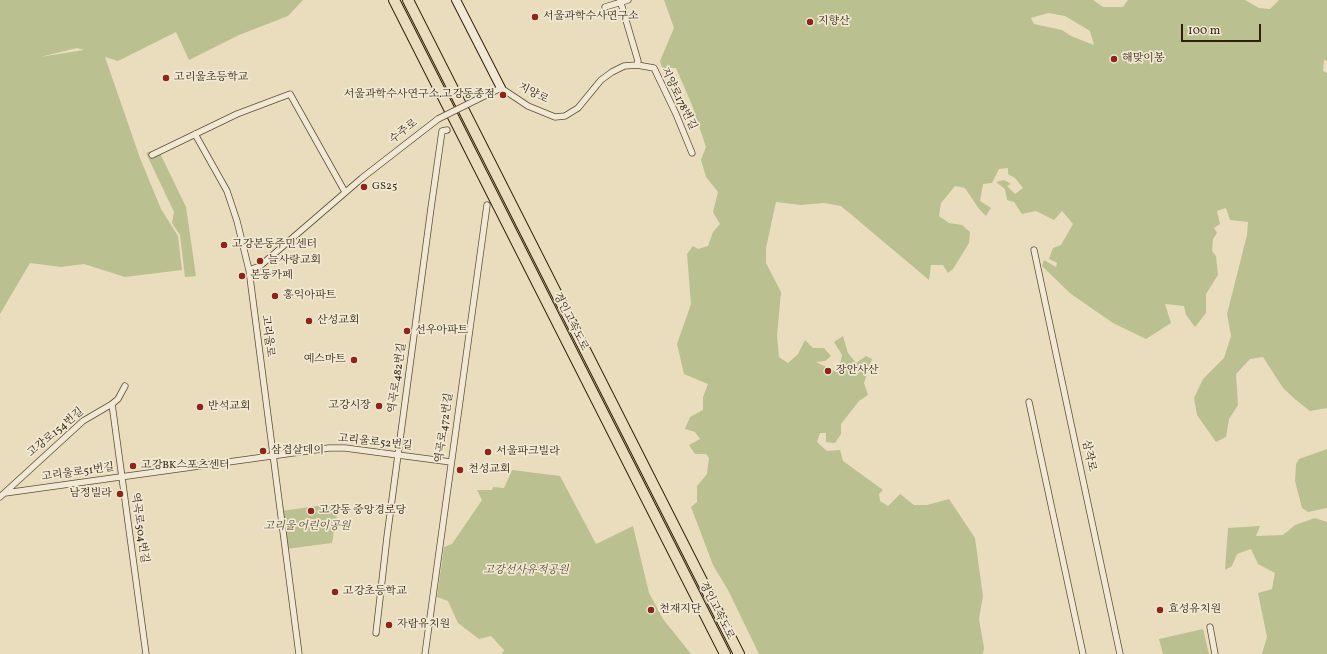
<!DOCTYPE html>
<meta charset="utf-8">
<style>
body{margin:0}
#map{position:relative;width:1327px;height:654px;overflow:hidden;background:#eaddbe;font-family:Vollkorn,serif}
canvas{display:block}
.scale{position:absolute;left:1181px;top:24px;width:80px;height:18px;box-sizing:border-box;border:2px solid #301f07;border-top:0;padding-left:5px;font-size:12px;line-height:14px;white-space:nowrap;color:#301f07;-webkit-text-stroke:3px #f1e9d5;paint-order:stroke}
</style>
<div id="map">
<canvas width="1327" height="654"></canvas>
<div class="scale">100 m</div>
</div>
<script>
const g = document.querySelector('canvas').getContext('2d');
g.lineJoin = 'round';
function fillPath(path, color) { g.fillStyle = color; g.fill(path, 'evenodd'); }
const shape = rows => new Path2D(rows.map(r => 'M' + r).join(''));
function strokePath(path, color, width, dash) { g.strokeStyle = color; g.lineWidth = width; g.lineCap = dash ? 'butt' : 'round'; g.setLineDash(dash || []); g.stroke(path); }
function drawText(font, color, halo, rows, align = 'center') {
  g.font = font + ' Vollkorn,"Noto Serif KR",serif'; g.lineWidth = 3.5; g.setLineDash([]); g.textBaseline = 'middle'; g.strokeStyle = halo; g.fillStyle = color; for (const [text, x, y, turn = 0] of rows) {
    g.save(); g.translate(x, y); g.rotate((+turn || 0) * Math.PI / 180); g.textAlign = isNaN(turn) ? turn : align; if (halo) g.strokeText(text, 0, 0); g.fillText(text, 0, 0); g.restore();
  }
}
const green = shape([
 [0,0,303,0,288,16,239,35,189,60,176,32,118,61,105,57,140,158,161,209,178,236,182,270,125,277,84,264,61,267,30,263,0,314],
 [77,48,84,50,40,57],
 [664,0,1093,0,1103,7,1123,7,1128,0,1245,0,1259,8,1270,9,1279,0,1327,0,1327,61,1324,60,1323,71,1327,73,1327,408,1310,411,1296,400,1283,388,1263,357,1250,359,1236,374,1238,405,1229,419,1226,437,1216,442,1197,415,1194,398,1203,379,1224,358,1231,336,1227,314,1247,235,1248,222,1230,220,1226,208,1217,211,1220,224,1214,228,1217,233,1213,239,1212,251,1216,256,1218,275,1206,294,1206,313,1195,327,1186,315,1184,306,1165,304,1171,323,1146,339,1113,323,1071,294,1042,266,1044,260,1056,267,1057,263,1049,259,1053,248,1061,245,1073,224,1062,211,1054,220,1036,211,1022,214,1014,202,1007,200,1005,189,996,182,1004,180,1011,184,1007,186,1015,194,1023,188,1015,178,1008,174,1008,168,999,169,992,183,983,184,980,201,991,208,986,216,979,209,965,188,955,186,941,203,939,216,949,223,962,225,970,232,969,243,953,269,948,273,943,265,931,265,929,280,841,206,824,203,801,205,776,202,766,248,766,263,781,292,777,336,779,357,788,363,798,354,805,340,813,348,824,348,831,356,825,361,816,362,843,375,846,371,840,364,842,355,834,342,843,336,848,353,856,363,866,356,872,359,864,383,868,395,859,401,841,424,841,434,835,443,826,442,826,433,820,433,817,442,827,451,840,450,843,461,883,490,879,494,880,501,888,506,900,494,914,505,927,505,949,499,975,538,983,596,979,619,984,648,983,654,759,654,728,590,713,565,691,507,697,502,697,486,707,474,709,458,706,454,695,454,689,445,700,439,695,432,685,429,690,417,703,410,703,397,708,384,684,374,677,344,691,304,687,254,693,246,698,249,708,246,713,232,720,224,713,212,718,192,706,177,701,160,706,147,692,105,676,68,662,68,660,61,674,28],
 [1048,13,1065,16,1090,31,1094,45,1071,36,1062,30,1034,24,1031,18],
 [158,149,186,207,196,276,185,277,180,235,172,223,174,212,146,153],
 [1327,449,1327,508,1308,512,1302,508,1295,481,1296,464,1299,459],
 [512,470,560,476,596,544,633,526,649,593,663,619,691,654,502,654,504,650,491,636,479,639,458,623,448,601,437,597,444,547,452,544,482,500,477,490,492,490,493,487,504,488],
 [339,503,332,543,286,549,281,511],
 [1315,518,1327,522,1327,654,1262,654,1267,637,1258,593,1272,589,1275,573,1258,564,1251,549,1237,554,1232,566,1225,570,1228,528,1260,526,1256,536,1283,535,1295,525],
 [1203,629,1209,654,1163,654,1159,639]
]);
const street = shape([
 [620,0,638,61,637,65],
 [605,7,628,0],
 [476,100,501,88,528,106,555,117,565,116,578,108,601,80,612,72,624,66,637,65,654,68,676,114,692,153],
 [195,134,227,191,237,221,249,270,299,654],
 [152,155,237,114,290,94,345,192],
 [1034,250,1120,654],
 [249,270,260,266,362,178,438,119],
 [1029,402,1083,654],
 [112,404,146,654],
 [5,493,329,448,345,448,451,462],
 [0,497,83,421,112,404,118,399,125,386],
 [1210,627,1215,654],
 [376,633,387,537,431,208,442,131,447,130],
 [425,654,487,205]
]);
const secondary = shape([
 [456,0,501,88]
]);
const highway = shape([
 [394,0,725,654],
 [408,0,739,654]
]);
const streetBridge = shape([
 [438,119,476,100]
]);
const markers = [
 [535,17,4,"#8f2418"],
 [810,22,4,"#8f2418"],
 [1114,59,4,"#8f2418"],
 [166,78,4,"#8f2418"],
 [503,95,4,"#8f2418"],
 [364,187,4,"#8f2418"],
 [224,245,4,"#8f2418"],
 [260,261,4,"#8f2418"],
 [242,276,4,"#8f2418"],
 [275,296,4,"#8f2418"],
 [309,321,4,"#8f2418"],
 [407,331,4,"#8f2418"],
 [354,360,4,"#8f2418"],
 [828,371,4,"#8f2418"],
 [379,406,4,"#8f2418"],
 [200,407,4,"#8f2418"],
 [263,451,4,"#8f2418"],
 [488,452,4,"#8f2418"],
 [133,466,4,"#8f2418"],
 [460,470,4,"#8f2418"],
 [120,494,4,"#8f2418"],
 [311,511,4,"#8f2418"],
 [335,592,4,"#8f2418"],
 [651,610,4,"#8f2418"],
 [1160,610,4,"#8f2418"],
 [389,625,4,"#8f2418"]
];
const poiNames = [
 ["서울과학수사연구소",543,17],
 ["지향산",818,22],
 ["해맞이봉",1122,59],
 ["고리울초등학교",174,78],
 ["서울과학수사연구소.고강동종점",495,95,"right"],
 ["GS25",372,187],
 ["고강본동주민센터",232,245],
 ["늘사랑교회",268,261],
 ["본동카페",250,276],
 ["홍익아파트",283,296],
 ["산성교회",317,321],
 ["선우아파트",415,331],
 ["예스마트",346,360,"right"],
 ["장안사산",836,371],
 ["고강시장",371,406,"right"],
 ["반석교회",208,407],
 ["삼겹살데이",271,451],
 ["서울파크빌라",496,452],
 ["고강BK스포츠센터",141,466],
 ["천성교회",468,470],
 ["남정빌라",112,494,"right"],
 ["고강동 중앙경로당",319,511],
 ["고강초등학교",343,592],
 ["천재지단",659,610],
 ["효성유치원",1168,610],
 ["자람유치원",397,625]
];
const streetNames = [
 ["지양로",533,94,26],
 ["지양로178번길",678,99,64],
 ["수주로",404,132,-38],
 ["경인고속도로",570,322,63],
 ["고리울로",267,336,83],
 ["역곡로482번길",398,378,-82],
 ["역곡로472번길",445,428,-82],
 ["고강로154번길",56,433,-40],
 ["고리울로52번길",375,443,6],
 ["삼작로",1088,456,78],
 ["고리울로51번길",78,473,-8],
 ["역곡로504번길",139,528,82],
 ["경인고속도로",716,611,63]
];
const parkNames = [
 ["고리울 어린이공원",307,527],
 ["고강선사유적공원",526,571]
];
fillPath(green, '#bac08f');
strokePath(street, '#5e4e35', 7);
strokePath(secondary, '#301f07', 10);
strokePath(highway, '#301f07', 12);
strokePath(street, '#f1e9d5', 5.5);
strokePath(secondary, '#f1e9d5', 8);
strokePath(highway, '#eaddbe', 10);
strokePath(streetBridge, '#5e4e35', 7, []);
strokePath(streetBridge, '#f1e9d5', 5.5);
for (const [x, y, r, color] of markers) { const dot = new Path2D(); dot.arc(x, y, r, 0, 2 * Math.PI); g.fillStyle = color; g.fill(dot); strokePath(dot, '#f1e9d5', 1.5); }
drawText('11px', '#301f07', '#f1e9d5', poiNames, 'left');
drawText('11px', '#301f07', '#f1e9d5', streetNames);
drawText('italic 11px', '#594f30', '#f1e9d5', parkNames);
</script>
